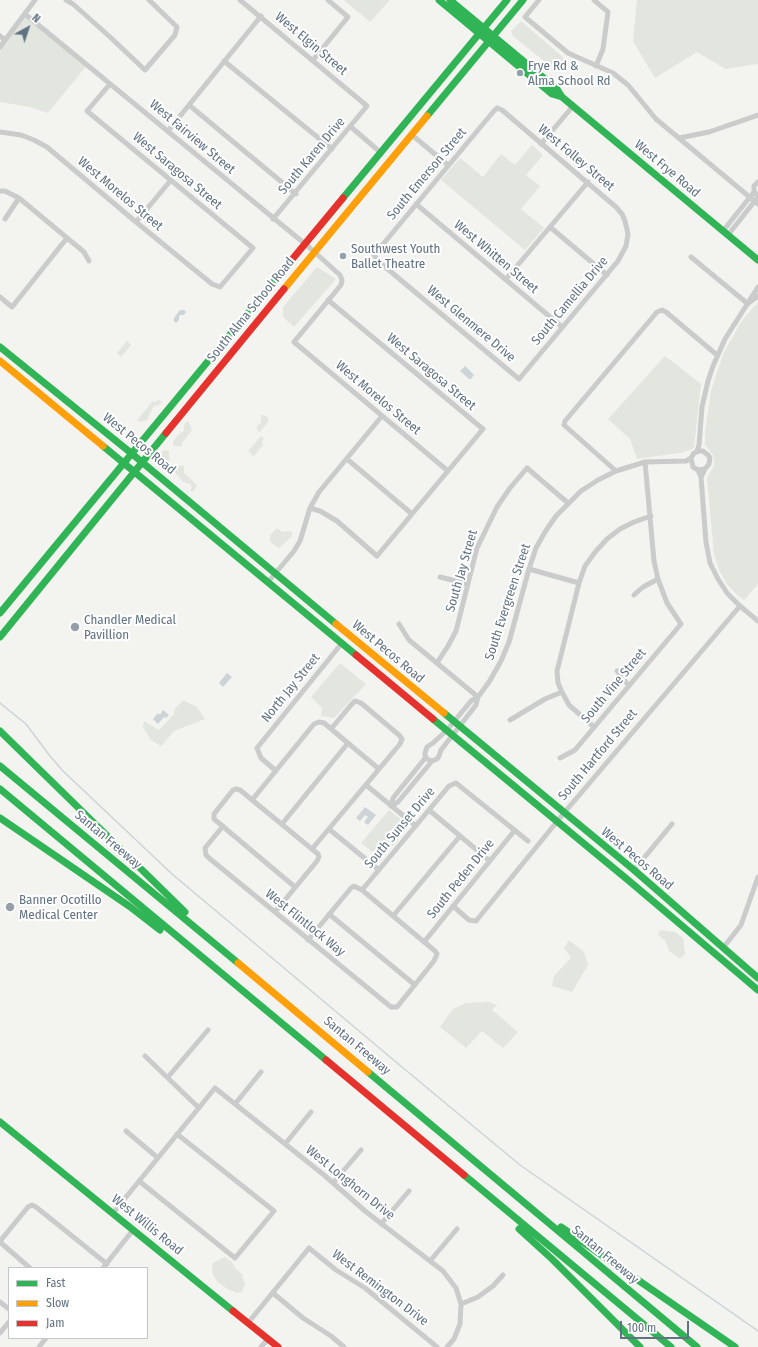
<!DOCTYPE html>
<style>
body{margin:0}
#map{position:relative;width:758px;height:1347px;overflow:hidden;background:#f3f3f0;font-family:"Fira Sans Condensed",sans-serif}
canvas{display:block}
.legend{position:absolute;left:8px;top:1267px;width:140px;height:72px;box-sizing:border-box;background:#fff;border:1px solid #c0c7cd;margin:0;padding:5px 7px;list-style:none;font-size:12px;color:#617282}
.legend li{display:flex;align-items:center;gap:8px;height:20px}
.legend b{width:20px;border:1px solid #c0c7cd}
.north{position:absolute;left:8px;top:8px;width:40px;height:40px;-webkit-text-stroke:3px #fff;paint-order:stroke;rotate:40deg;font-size:11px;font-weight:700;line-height:16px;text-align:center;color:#617282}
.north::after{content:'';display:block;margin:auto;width:14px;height:18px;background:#617282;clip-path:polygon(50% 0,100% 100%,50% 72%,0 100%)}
.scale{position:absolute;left:620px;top:1321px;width:69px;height:18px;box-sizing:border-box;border:2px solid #617282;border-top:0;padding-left:5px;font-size:12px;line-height:14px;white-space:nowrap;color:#617282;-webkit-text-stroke:3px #fff;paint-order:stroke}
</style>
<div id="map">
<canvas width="758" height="1347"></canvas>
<ul class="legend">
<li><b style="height:5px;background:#30b455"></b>Fast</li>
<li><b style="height:5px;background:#ff9f0a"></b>Slow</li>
<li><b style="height:5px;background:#e5322d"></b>Jam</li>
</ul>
<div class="north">N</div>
<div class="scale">100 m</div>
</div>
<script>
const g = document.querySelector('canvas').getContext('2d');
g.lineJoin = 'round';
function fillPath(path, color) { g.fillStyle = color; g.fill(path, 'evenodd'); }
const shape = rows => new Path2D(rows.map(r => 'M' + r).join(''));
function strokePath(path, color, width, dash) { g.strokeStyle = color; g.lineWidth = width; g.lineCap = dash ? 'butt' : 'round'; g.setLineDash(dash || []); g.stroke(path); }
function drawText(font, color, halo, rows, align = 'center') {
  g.font = font + ' "Fira Sans Condensed",sans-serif'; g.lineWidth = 4; g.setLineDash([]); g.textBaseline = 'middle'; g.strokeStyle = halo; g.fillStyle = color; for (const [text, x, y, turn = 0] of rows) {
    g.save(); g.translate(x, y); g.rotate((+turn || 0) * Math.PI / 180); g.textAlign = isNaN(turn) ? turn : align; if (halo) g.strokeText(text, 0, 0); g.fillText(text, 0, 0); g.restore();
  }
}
const green = shape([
 [344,0,390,0,370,22],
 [637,0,758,0,758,64,726,69,697,52,655,78,633,41],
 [25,14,87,65,48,113,30,107,0,102,0,47],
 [521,21,565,59,559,73,513,36,511,31],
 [532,145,543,155,526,175,540,186,521,209,544,228,525,250,441,180,460,158,483,177,501,154,515,165],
 [317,267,336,279,294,327,283,317,283,307],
 [758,302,758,584,744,600,735,593,727,584,719,570,714,554,707,478,714,465,714,459,713,455,705,445,705,432,711,391,723,354,741,322],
 [127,341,131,345,121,357,117,353],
 [665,356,701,384,694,448,685,452,637,459,630,439,608,419],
 [159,400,162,402,158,406,156,405,153,407,147,420,141,422,137,420,153,401,155,402],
 [261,415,264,415,268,418,268,422,260,432,257,430,257,427,258,425,261,423],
 [187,421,189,423,192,430,182,443,182,446,174,446,173,442,178,435,184,431,184,425],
 [261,436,264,438,262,442,263,445,254,456,248,451],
 [169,450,169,456,170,465,164,464,159,458,162,451],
 [173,465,184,466,184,473,197,485,193,492,190,490,192,488,190,484,183,482,173,470],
 [277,528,282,532,288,531,292,532,292,536,279,548,270,542,270,535],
 [340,663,366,684,334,718,321,716,322,708,311,697],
 [183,700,197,707,205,719,174,731,161,746,151,740,143,727,144,721,159,730,174,714,174,710],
 [389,810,406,823,407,829,381,859,361,843],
 [660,930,675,932,683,938,685,954,680,959,669,951,665,940,658,935],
 [569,940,584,952,588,965,572,992,552,986,554,976,571,958,564,948],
 [489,1002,497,1005,492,1010,518,1032,503,1048,482,1031,466,1048,440,1027,453,1009,466,1003],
 [225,1257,232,1262,235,1268,243,1275,242,1276,245,1285,241,1292,237,1293,226,1288,218,1282,213,1275,212,1270,213,1263]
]);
const water = shape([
 [180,310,184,310,186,312,184,315,180,315,179,317,179,320,176,323,174,321,174,318],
 [465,366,474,375,471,379,469,379,460,371],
 [227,673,232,677,223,687,219,683],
 [163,710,169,715,166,718,164,717,158,724,153,719,158,713,160,715],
 [365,807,376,815,368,825,364,822,368,817,365,815,360,821,356,818]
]);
const stream = shape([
 [0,703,26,724,50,756,63,771,172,874,402,1067,520,1165,758,1331]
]);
const street = shape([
 [66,0,73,4,110,37,145,70,175,35,177,27,149,0],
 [240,0,367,106,273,219],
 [539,0,525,17,568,53,613,73,628,85,656,119,758,204],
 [594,0,608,12,603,49,596,66],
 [25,14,310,248,340,275,342,280,341,285,294,342,448,471],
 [0,36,5,40],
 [0,47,35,0],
 [313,60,348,17,328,0],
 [224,61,332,149],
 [189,105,296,194],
 [497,108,502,110,616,207,622,214,625,221,628,234,626,246,618,261,519,379,378,261,374,255,493,112,497,108],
 [351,127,380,152],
 [168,131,261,16],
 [0,132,21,135,34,140,47,147,136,222,212,284,220,287,253,248,87,111,110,84],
 [412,135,448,165],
 [679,138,709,132,758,115],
 [541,144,573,106],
 [0,191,5,191,19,198,84,252,89,261],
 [756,194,754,191,754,186,758,182],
 [416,204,562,327],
 [5,219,19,198],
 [136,222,171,180],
 [550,227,607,275],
 [723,231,754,192],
 [728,235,758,197],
 [691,257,748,304],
 [506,279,588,182],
 [0,297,12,307,67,238],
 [750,302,758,296],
 [697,451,699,445,702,407,708,381,713,366,725,339,758,287],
 [347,459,412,514],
 [698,470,701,477,706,542,710,563,718,579,727,593,740,606,758,621],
 [616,471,564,425,565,421,657,312,662,310,666,312,717,355],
 [701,477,705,469,709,464,710,458,708,455,703,451,700,451,694,453,691,458,693,467,698,470,705,469],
 [310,508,320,511,337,521,377,556,483,429,328,300],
 [529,569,579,583],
 [440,577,468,584],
 [268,582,294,551,300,541,310,508,319,492,382,416],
 [634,595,643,587,658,579],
 [399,624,409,640,478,697],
 [437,663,448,646,456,631,477,548,497,507,510,488,527,468,568,503],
 [617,671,629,686],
 [478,697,471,701,447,730,433,743,427,747,425,753,425,756,427,759,432,761,437,759,439,756,441,750,476,705,478,697,489,682,501,661,509,642,529,569,536,548,545,532,556,516,581,491,598,480,616,471,645,462,686,461,691,458],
 [510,720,545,699,562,692],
 [594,727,569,705,562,692,558,683,557,671,579,583,585,566,596,551,607,539,620,529,634,522,651,516],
 [560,758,575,750,681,624,667,603,658,579,654,561,645,462],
 [276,771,261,758,257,748,342,643],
 [366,785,416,826],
 [252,800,314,724,319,722,324,723,379,769],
 [391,806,398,802,432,761],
 [391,806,393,798,426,757],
 [429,810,490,861],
 [282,824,348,743],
 [223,826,205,848,206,855,209,858,391,1007,397,1007,434,961,437,954,435,951,362,890,354,886,351,888,308,940],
 [329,829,379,870],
 [312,849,400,744,402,739,399,735,361,703,355,701,351,705,331,729],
 [634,870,672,824],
 [362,890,449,786,456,783,528,841],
 [453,906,469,920,476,921,564,813,740,606],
 [275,912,317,861,319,857,318,854,240,790,236,789,233,790,214,814,214,819,295,887],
 [329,914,415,985],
 [393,916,460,836],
 [424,942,515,830],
 [723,948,741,925,758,877],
 [145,1056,199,1108],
 [168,1077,208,1030],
 [235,1104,261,1072],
 [126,1131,158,1158],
 [285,1144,311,1112],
 [139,1181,235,1258,274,1211,177,1134],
 [333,1183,361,1150],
 [113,1213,215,1088,324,1175,365,1211,443,1271,456,1288,461,1304,460,1324,454,1339,447,1347],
 [381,1224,409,1191],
 [430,1261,457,1229],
 [30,1268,1,1243,1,1240,28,1207,32,1205,36,1207,107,1264],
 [103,1268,133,1230],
 [273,1293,303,1318,331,1336,344,1347],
 [0,1302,9,1309],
 [461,1304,478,1297,493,1286,503,1275],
 [248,1323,309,1248,336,1270,365,1288,437,1347],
 [0,1333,9,1322],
 [39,1347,46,1338],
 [261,1347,268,1339]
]);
const fast = shape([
 [439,0,552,94,562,97,758,260],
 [450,0,557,89,562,97],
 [427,116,523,0],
 [343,198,507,0],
 [0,347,131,453,336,624],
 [103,446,356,655],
 [0,613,280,274],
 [0,637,166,433],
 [444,713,634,870,758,978],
 [433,719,628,880,758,990],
 [0,731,185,912],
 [0,766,238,963],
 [0,789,326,1060],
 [0,818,129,906,160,930],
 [368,1072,697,1347],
 [0,1122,233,1311],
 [464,1175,671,1347],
 [561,1227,735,1347],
 [519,1229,552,1259,640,1347]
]);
const slow = shape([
 [284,289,427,116],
 [0,361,103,446],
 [336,624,444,713],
 [238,963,368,1072]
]);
const jam = shape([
 [280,274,343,198],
 [166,433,284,289],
 [356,655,433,719],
 [326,1060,464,1175],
 [233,1311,278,1347]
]);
const markers = [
 [520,73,4,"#949fa8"],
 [343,256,4,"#949fa8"],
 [75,627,5,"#949fa8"],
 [10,907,5,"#949fa8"]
];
const streetNames = [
 ["West Elgin Street",311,44,40],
 ["West Fairview Street",192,137,40],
 ["South Karen Drive",312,156,-50],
 ["West Folley Street",576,158,40],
 ["West Frye Road",667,169,40],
 ["West Saragosa Street",177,171,40],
 ["South Emerson Street",427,174,-50],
 ["West Morelos Street",120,194,40],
 ["West Whitten Street",496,257,40],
 ["South Camellia Drive",570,301,-50],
 ["South Alma School Road",251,310,-51],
 ["West Glenmere Drive",471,324,40],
 ["West Saragosa Street",431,372,40],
 ["West Morelos Street",378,398,40],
 ["West Pecos Road",139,444,39],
 ["South Jay Street",462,571,-74],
 ["South Evergreen Street",508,602,-72],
 ["West Pecos Road",388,652,40],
 ["South Vine Street",614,686,-50],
 ["North Jay Street",291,688,-51],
 ["South Hartford Street",598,755,-50],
 ["South Sunset Drive",400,828,-50],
 ["Santan Freeway",108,840,40],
 ["West Pecos Road",637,859,40],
 ["South Peden Drive",461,879,-51],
 ["West Flintlock Way",305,923,39],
 ["Santan Freeway",357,1046,40],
 ["West Longhorn Drive",350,1183,39],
 ["West Willis Road",147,1225,39],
 ["Santan Freeway",605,1255,40],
 ["West Remington Drive",380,1288,37]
];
const poiNames = [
 ["Frye Rd &",528,66],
 ["Alma School Rd",528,81],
 ["Southwest Youth",351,249],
 ["Ballet Theatre",351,264],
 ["Chandler Medical",84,620],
 ["Pavillion",84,635],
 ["Banner Ocotillo",19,900],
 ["Medical Center",19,915]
];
fillPath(green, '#e2e6de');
fillPath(water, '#ccd4d7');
strokePath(stream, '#ccd4d7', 1.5);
strokePath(street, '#cacccc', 5);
strokePath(fast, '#30b455', 7);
strokePath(slow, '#ff9f0a', 7);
strokePath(jam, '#e5322d', 7);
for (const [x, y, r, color] of markers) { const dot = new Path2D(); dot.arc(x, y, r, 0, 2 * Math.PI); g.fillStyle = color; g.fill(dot); strokePath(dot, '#fff', 1.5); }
drawText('13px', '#617282', '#fff', streetNames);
drawText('13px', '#617282', '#fff', poiNames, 'left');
</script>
